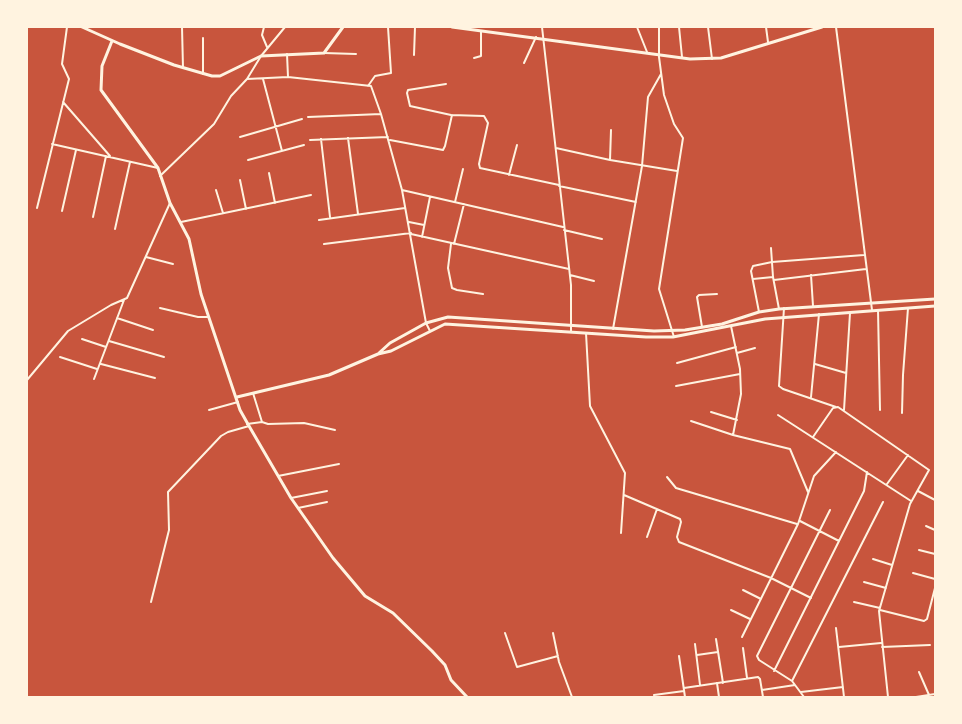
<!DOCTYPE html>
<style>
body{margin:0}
#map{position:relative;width:962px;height:724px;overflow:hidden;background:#c8553d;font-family:Poppins,sans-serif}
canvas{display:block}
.frame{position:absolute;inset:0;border:28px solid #fff3e0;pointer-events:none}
</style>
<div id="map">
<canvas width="962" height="724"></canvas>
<div class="frame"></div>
</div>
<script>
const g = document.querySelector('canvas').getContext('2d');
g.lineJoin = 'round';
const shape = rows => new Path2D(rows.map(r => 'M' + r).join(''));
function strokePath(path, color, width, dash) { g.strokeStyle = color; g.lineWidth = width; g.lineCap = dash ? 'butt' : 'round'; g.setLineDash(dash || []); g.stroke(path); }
const minor = shape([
 [182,27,183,68],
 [264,27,262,35,267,47],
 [542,27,571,285,571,331],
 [637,27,647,52],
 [659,27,659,57,664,95,674,124,683,138,659,289,674,337],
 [679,27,682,57],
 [708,27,712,59],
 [766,27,768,42],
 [836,27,872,310],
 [203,38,203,74],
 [324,53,356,54],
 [287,54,288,77],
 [414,55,415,27],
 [474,58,481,56,481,31],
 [524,63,536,37],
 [247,79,288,77,371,86,381,114,402,190,426,323,430,331],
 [263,79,282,151],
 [446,84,408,90,407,93,410,106,451,115,484,116,488,123,479,164,480,168,559,185],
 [368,86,375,76,391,73,388,27],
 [63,102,110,156],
 [308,117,381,114],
 [240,137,302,119],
 [348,138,358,214],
 [321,139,330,217],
 [310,140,388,137],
 [390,140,443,150,445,146,452,115],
 [52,144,158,168],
 [556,148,610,160,677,171],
 [248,160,304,145],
 [610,160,611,130],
 [269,173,275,203],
 [509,175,517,145],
 [160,176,214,124,231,96,247,79,261,56,285,27],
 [240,180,246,209],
 [559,186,636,202],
 [216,190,223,213],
 [402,190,563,227],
 [455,202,463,169],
 [37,208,68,83,69,79,62,64,67,27],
 [62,211,76,150],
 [93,217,106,156],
 [319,220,405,208],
 [181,222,311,195],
 [409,222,424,225],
 [115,229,130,162],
 [564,230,602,239],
 [411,234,569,269],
 [422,237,430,197],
 [324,244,411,233],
 [451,244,448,268,452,288,457,290,483,294],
 [454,244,464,204],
 [771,248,773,277,779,309],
 [146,257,173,264],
 [570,275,594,281],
 [811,275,813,306],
 [753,279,773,277],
 [774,280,866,269],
 [160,308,198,317,209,317],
 [784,308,779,386,783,389,836,407],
 [878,310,880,410],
 [759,312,751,271,753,266,772,262,864,255],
 [117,318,153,330],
 [731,326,740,369,741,394,733,435],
 [702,327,697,297,699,295,717,294],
 [613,329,642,166,648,97,661,74],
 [586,333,590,406,625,473,621,533],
 [82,339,106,347],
 [109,341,164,357],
 [737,353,755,348],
 [60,357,97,369],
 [677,363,736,347],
 [101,364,155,378],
 [815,364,846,373],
 [94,379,124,300],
 [27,380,68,331,111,305,127,298,170,203],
 [676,386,740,374],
 [253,393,262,422],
 [811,397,819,314],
 [209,410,238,402],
 [844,410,850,313],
 [711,412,737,420],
 [902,413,903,375,908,308],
 [778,415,911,501],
 [691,421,733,435,790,449,808,492],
 [247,424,262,422,268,424,304,423,335,430],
 [813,437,833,408,838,407,929,470,910,504,879,611,888,697],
 [278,476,339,464],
 [667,477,676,488,797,524],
 [887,484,908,455],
 [918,491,935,500],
 [624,495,680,519,681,522,677,537,679,542,771,578,811,598],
 [291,498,327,491],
 [298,508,327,502],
 [800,521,839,541],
 [926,526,935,530],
 [647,537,657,509],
 [919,550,935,554],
 [873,559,892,565],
 [913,573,935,579],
 [864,582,886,588],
 [743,590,761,599],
 [151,602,169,530,168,492,221,436,228,432,249,426],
 [854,602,880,608],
 [731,610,750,619],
 [880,610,924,621,927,619,935,588],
 [836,628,844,697],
 [505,633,517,667,558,656],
 [553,633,559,662,572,697],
 [742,637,798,524,814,476,836,452],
 [716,639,723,683],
 [695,644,700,685],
 [839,647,881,643],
 [882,647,930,645],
 [743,648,747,678],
 [697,655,718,652],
 [679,656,685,697],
 [774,671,864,491,867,472],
 [919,672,929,695],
 [792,681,759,660,757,656,830,510],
 [717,683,719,697],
 [684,688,758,677,760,679,763,697],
 [762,690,795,685],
 [801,692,843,687],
 [654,695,684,691],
 [804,697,792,681,883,502],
 [916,697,935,694]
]);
const tertiary = shape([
 [82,27,120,44,174,65,212,76,220,76,261,56,324,53,343,27],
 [452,27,690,59,721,58,822,27],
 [112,41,102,66,101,90,158,168,170,203,189,239,201,294,240,410,249,426,291,498,333,558,365,596,393,613,432,651,445,665,451,680,467,697],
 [379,353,390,343,426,323,448,317,654,331,685,330,722,324,759,312,779,309,935,299],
 [237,397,329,375,378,354,391,351,445,324,646,337,673,337,765,319,935,306]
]);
strokePath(minor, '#fff3e0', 2);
strokePath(tertiary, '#fff3e0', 3);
</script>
